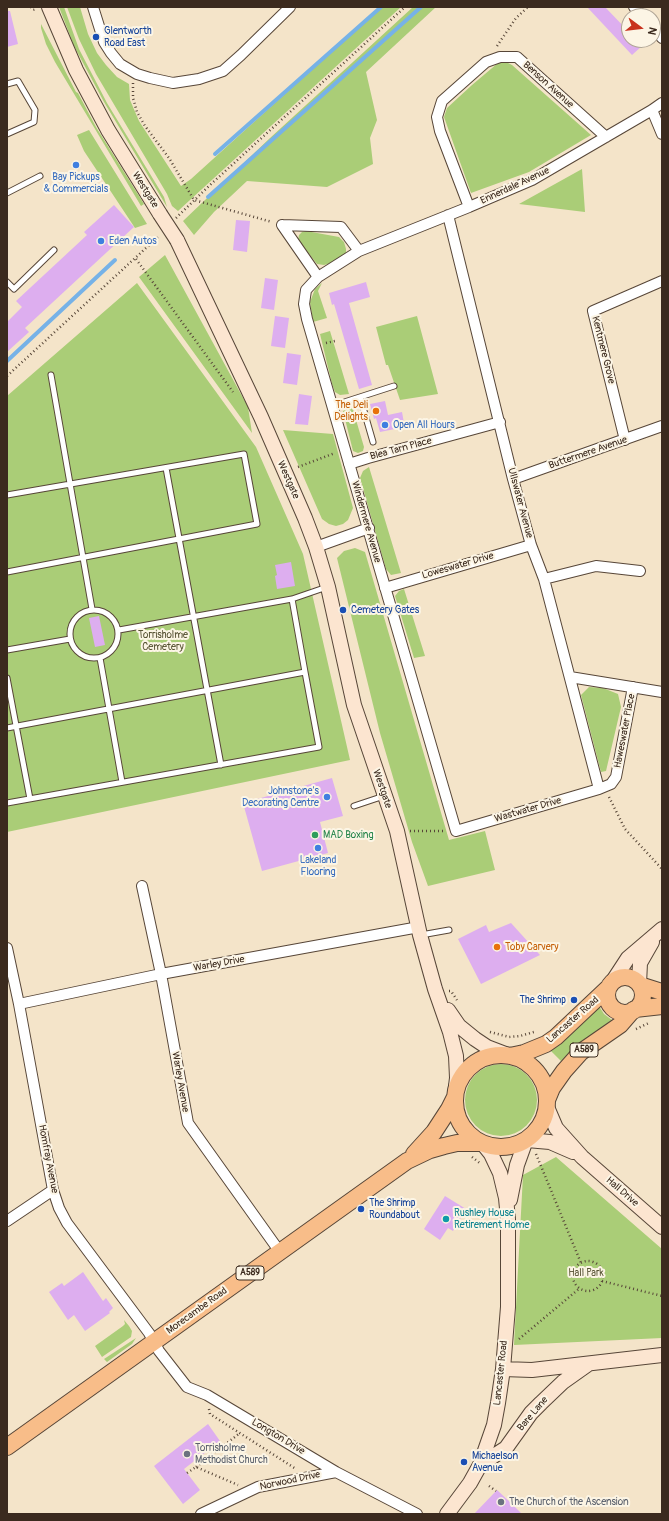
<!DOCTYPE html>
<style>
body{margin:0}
#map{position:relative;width:669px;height:1521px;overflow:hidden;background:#f4e4c9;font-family:Pangolin,sans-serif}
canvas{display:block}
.frame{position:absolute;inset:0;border:8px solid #3b2a1e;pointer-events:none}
.north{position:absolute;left:621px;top:8px;width:40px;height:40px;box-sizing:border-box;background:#fcf5e5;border:1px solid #afa495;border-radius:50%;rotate:105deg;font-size:11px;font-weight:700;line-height:16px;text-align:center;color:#3b2a1e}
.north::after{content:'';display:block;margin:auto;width:14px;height:18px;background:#c8321e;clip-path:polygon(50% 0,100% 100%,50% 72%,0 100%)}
</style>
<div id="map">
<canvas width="669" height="1521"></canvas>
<div class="frame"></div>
<div class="north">N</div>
</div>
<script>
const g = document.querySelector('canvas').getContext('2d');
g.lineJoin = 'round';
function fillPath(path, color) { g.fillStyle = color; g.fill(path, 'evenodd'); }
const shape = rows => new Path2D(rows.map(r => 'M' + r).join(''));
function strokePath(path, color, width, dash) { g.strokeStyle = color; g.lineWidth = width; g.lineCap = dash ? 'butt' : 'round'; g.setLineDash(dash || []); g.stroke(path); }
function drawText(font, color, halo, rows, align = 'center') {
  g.font = font + ' Pangolin,sans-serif'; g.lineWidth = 4; g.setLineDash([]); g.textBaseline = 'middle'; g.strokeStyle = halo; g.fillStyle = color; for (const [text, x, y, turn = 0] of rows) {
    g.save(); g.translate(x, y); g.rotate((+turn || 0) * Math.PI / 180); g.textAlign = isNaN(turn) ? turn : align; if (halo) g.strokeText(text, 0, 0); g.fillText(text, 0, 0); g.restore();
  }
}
const green = shape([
 [59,7,64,7,79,49,107,103,164,197,167,207,104,102,74,46],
 [67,7,80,7,88,34,97,53,106,65,117,77,129,84,130,100,139,121,181,186,191,179,381,7,401,7,178,211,172,206,167,194,96,74,79,39],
 [413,7,436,7,366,72,377,120,370,138,373,164,327,187,247,181,214,212,194,235,183,221,270,138],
 [41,24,76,92,78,93,96,127,144,204,141,206,55,62,46,44,41,28],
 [506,62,512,65,591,135,529,172,471,193,444,117,447,108,472,85,498,63],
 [89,130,147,224,135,228,84,151,77,135],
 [582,169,585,212,519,204],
 [306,231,339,237,344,242,346,249,346,254,331,263,324,265,317,264,298,240,299,235,302,232],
 [165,255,248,407,252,433,139,277],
 [137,283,256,447,303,554,350,760,7,832,7,396],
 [322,283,318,291,327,318,313,322,310,302,315,289],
 [417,316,438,394,400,400,388,365,386,365,376,327],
 [330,331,349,394,340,395,335,392,332,384,320,334],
 [350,408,353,409,354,413,364,447,363,451,358,453,353,451,343,411],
 [283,430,333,434,353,508,348,520,343,524,336,526,329,524,322,519],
 [369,467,401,573,391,575,386,569,360,478,363,471],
 [355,548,365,552,449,840,485,831,495,870,428,886,412,842,380,733,337,558,344,551],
 [404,589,425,656,414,658,395,596,399,591],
 [589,687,603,688,618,694,621,707,606,771,601,772,581,695],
 [599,1006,604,1014,612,1020,584,1040,561,1061,550,1050],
 '465 1100a36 36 0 1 1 72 0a36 36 0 1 1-72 0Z',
 [556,1157,662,1249,662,1338,514,1345,523,1175],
 [124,1320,129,1326,132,1331,131,1337,102,1357,95,1346,123,1326,125,1324],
 [136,1338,132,1344,107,1362,104,1359]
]);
const stream = shape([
 [215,154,381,7],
 [208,197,421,7],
 [7,361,115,260]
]);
const building = shape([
 [587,7,605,7,629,32,629,40,636,40,642,46,632,55],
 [7,11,10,11,18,44,7,47],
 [114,205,134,227,25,328,29,332,7,352,7,322,22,307,16,301,87,235,84,232],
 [236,220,250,221,247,252,233,250],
 [265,278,278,280,274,310,261,308],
 [366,282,370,297,349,303,372,385,359,389,334,304,332,305,329,293],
 [275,316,289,318,285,348,271,346],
 [287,353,301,355,297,385,283,383],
 [299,394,312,396,308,425,295,424],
 [385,401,388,415,402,412,404,423,394,425,395,429,380,432,376,418,374,419,370,404],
 [291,562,295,586,277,589,275,576,277,575,275,565],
 [99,616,105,645,95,647,89,618],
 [332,778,343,816,320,822,328,853,262,871,243,803],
 [511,923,540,955,481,984,458,939,486,925,489,932],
 [445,1196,466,1209,453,1231,448,1228,440,1240,424,1229],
 [83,1272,103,1301,106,1298,113,1308,109,1312,110,1313,85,1331,74,1315,68,1320,49,1292,62,1283,64,1286],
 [208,1424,220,1441,184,1469,200,1490,183,1504,154,1466],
 [497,1490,511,1503,522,1514,474,1514]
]);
const path = shape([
 [31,7,33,10,37,9],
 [497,46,516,18,528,7],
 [133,83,133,98,137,112,145,126,169,158,194,200,272,222],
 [176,218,210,185,405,7],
 [136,259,233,392],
 [326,343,335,341],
 [7,376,159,236],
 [298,467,335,453],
 [609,797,625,829,662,869],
 [410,831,445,831],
 [449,991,451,991,457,1000],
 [636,1029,649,1023],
 [490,1032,509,1037,520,1036,534,1032,534,1033],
 [536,1154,581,1263],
 [472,1157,481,1164],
 '573 1276a15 15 0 1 1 30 0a15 15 0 1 1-30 0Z',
 [602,1281,662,1296],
 [519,1339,580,1288],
 [209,1409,210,1414,296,1469],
 [196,1467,240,1433],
 [187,1473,196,1467,238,1485],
 [489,1486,496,1491]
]);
const lane = shape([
 [7,84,18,81,35,110,34,122,7,134],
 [7,193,40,176],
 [7,282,14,289,54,250],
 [51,375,92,609],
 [360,397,373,442],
 [332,406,394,386],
 [166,468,221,765],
 [7,495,244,454,257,524,7,572],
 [292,599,305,672],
 '70 634a24 24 0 1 1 48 0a24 24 0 1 1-48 0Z',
 [119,630,292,599,327,587],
 [7,650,70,639],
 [100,658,122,782],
 [7,678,30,799],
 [7,728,305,672,319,747,7,803],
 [354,806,384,796],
 [421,935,449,930]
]);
const street = shape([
 [93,7,104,42,111,53,120,64,137,74,150,78,173,83,199,79,223,71,241,55,290,7],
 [634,7,642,16],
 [653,28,662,38],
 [652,110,662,134],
 [469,207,440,131,437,117,442,101,486,62,500,57,517,57,606,137],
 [448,215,513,479,531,545,544,579,599,789],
 [282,225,341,227,359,251],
 [282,225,318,277],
 [625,440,593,311,662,281],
 [349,464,368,458,500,422],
 [513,479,662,426],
 [316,547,369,528],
 [544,579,596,566,640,571],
 [385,588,531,545],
 [570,677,662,692],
 [633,687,616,777,611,784,599,789,456,831,307,319,304,304,306,290,318,277,359,251,469,207,532,180,652,110,662,103],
 [142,886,161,974,188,1123,280,1252],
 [7,948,19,1004,53,1190,59,1208,67,1223,149,1333,159,1351,187,1387,207,1395,336,1472,417,1514],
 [19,1004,161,974,419,927],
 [7,1221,53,1190],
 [201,1514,258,1487,336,1472]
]);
const secondary = shape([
 [49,7,76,70,108,130,160,214],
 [177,240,261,417,305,518,316,547,328,587,354,705,397,831,420,935,435,989,450,1032,456,1056,457,1078,455,1094],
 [611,984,628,958,662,929],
 [639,984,640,963,652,942],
 [448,1010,459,1026,475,1039,487,1047,508,1055],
 [547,1107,556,1128,582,1157,662,1227],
 [527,1140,550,1142,573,1152],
 [510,1200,517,1165,526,1140],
 [503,1369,532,1370,662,1355],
 [480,1465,506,1448,531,1413,541,1403,563,1382,587,1365],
 [447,1514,470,1483,480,1465,494,1425,498,1403,503,1369,508,1307,508,1219,506,1198,500,1173,491,1154,483,1144]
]);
const primary = shape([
 '607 995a18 18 0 1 1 36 0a18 18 0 1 1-36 0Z',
 [640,985,662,992],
 [635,1009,662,1006],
 '455 1101a46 46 0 1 1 92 0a46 46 0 1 1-92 0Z',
 [510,1056,524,1053,546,1044,556,1037,609,987],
 [547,1100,552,1088,564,1071,581,1052,620,1025,633,1010],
 [414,1154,434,1132,449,1109,455,1097],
 [7,1447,407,1161,430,1150,444,1146,457,1143,480,1143]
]);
const secondaryBridge = shape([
 [160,214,177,240]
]);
const markers = [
 [96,37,4,"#1a4fb4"],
 [76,165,4,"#3f7fe0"],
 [101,241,4,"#3f7fe0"],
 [376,411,4,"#e8710a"],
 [385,425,4,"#3f7fe0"],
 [343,610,4,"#1a4fb4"],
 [327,797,4,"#3f7fe0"],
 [315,835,4,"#2e9e5b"],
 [318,848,4,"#3f7fe0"],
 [497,947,4,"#e8710a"],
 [574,1000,4,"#1a4fb4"],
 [361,1209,4,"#1a4fb4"],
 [446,1219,4,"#0f9aa8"],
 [187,1454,4,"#6b7280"],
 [464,1462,4,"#1a4fb4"],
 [501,1502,4,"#6b7280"]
];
const shields = [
 [584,1050,28],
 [250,1273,28]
];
const shieldNames = [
 ["A589",584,1050],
 ["A589",250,1273]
];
const transitNames = [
 ["Glentworth",104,31],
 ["Road East",104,43],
 ["Cemetery Gates",351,610],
 ["The Shrimp",566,1000,"right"],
 ["The Shrimp",369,1203],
 ["Roundabout",369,1215],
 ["Michaelson",472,1456],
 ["Avenue",472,1468]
];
const streetNames = [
 ["Benson Avenue",548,85,42],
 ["Ennerdale Avenue",515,186,-25],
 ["Westgate",145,190,58],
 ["Kentmere Grove",603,350,76],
 ["Blea Tarn Place",401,449,-15],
 ["Buttermere Avenue",588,453,-19],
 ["Westgate",288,480,66],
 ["Ullswater Avenue",520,503,75],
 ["Windermere Avenue",366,522,74],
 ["Loweswater Drive",458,566,-16],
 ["Haweswater Place",625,731,-79],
 ["Westgate",382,789,71],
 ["Wastwater Drive",528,810,-16],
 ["Warley Drive",219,964,-10],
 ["Lancaster Road",573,1020,-41],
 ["Warley Avenue",180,1082,80],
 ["Homfray Avenue",48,1159,79],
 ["Hall Drive",622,1192,41],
 ["Morecambe Road",197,1311,-36],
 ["Lancaster Road",501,1373,-84],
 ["Bare Lane",533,1414,-50],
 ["Longton Drive",278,1437,31],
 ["Norwood Drive",290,1481,-12]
];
const shopNames = [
 ["Bay Pickups",76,177],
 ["& Commercials",76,189],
 ["Eden Autos",109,241,"left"],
 ["Open All Hours",393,425,"left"],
 ["Johnstone's",319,791,"right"],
 ["Decorating Centre",319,803,"right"],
 ["Lakeland",318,860],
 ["Flooring",318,872]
];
const foodNames = [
 ["The Deli",368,405],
 ["Delights",368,417],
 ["Toby Carvery",505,947,"left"]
];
const parkNames = [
 ["Torrisholme",163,635],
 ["Cemetery",163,647],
 ["Hall Park",586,1273]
];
const leisureNames = [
 ["MAD Boxing",323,835]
];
const cultureNames = [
 ["Rushley House",454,1213],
 ["Retirement Home",454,1225]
];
const worshipNames = [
 ["Torrisholme",195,1448],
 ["Methodist Church",195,1460],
 ["The Church of the Ascension",509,1502]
];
fillPath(green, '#aacd77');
strokePath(stream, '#76b2e7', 4);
fillPath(building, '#ddaeef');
strokePath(lane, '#574638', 7);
strokePath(street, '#574638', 12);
strokePath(secondary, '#574638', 16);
strokePath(primary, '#574638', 18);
strokePath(path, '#574638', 2.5, [1, 3]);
strokePath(lane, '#fff', 5);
strokePath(street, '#fff', 10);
strokePath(secondary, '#fce5d0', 14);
strokePath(primary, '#f8bd89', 16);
strokePath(secondaryBridge, '#574638', 16, []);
strokePath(secondaryBridge, '#fce5d0', 14);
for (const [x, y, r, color] of markers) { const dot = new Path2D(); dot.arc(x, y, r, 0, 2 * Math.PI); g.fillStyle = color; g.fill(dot); strokePath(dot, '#fcf5e5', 1.5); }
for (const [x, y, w] of shields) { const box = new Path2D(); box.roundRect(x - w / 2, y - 7, w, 14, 3); g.fillStyle = '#fcf5e5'; g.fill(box); strokePath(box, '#3b2a1e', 1); }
drawText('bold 9px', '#3b2a1e', null, shieldNames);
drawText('10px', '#164399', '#fcf5e5', transitNames, 'left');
drawText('10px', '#3b2a1e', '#fcf5e5', streetNames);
drawText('10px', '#366cbe', '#fcf5e5', shopNames);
drawText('10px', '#c56008', '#fcf5e5', foodNames, 'right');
drawText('10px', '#575334', '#fcf5e5', parkNames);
drawText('10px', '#27864d', '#fcf5e5', leisureNames, 'left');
drawText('10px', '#0d838f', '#fcf5e5', cultureNames, 'left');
drawText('10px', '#5b616d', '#fcf5e5', worshipNames, 'left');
</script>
